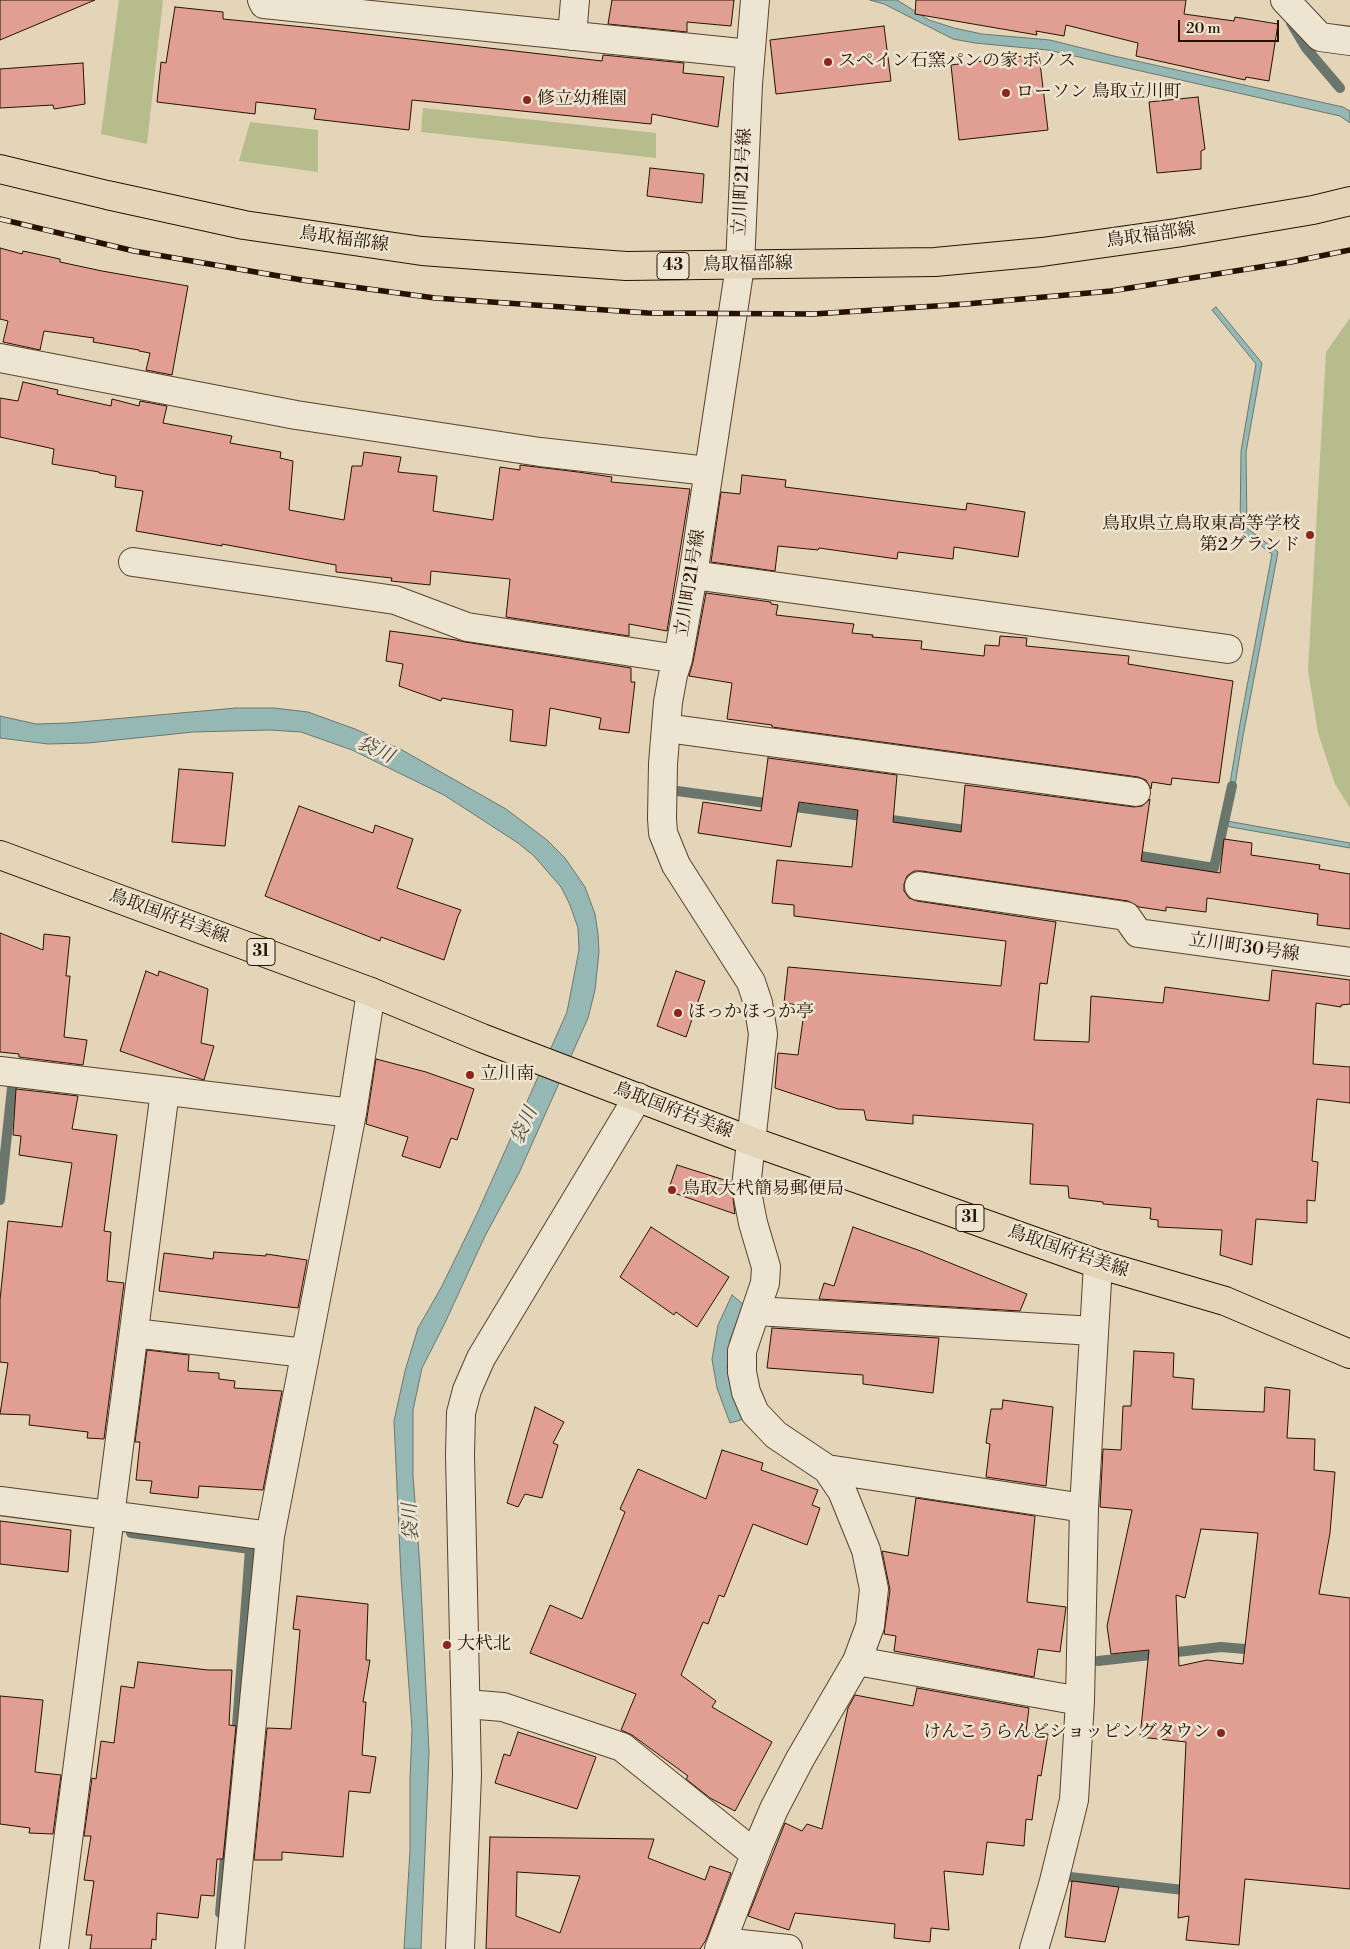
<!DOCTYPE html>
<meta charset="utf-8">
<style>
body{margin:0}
#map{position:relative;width:1350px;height:1949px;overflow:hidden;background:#e4d5b8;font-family:"Libre Bodoni",serif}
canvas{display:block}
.scale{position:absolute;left:1178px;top:20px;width:101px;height:22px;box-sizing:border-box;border:2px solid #271200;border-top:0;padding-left:6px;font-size:15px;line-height:18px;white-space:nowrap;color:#271200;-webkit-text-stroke:4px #ede4d1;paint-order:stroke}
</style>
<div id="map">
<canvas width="1350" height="1949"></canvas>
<div class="scale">20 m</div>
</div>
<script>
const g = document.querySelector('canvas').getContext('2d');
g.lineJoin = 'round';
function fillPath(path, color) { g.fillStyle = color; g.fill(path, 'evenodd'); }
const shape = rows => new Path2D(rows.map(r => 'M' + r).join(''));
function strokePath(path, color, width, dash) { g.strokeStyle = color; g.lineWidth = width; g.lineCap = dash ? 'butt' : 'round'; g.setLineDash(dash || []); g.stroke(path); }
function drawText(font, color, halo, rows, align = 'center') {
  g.font = font + ' "Libre Bodoni","Noto Serif JP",serif'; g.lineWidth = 5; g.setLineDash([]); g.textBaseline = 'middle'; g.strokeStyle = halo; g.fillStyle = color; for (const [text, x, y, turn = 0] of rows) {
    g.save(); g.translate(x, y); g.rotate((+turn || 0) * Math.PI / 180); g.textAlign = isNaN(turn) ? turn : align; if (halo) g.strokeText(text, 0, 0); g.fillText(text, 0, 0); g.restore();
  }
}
const green = shape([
 [119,0,163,0,147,144,101,134],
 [423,108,656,133,656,158,421,132],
 [250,122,318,130,318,172,239,161],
 [1350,318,1350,808,1335,784,1318,733,1308,670,1326,352]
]);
const water = shape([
 [870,0,897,0,929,20,954,28,982,34,1050,40,1114,56,1343,107,1350,111,1350,123,1340,116,1048,50,975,43,953,39,884,4,870,0],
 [1216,307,1262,363,1246,452,1247,528,1278,552,1243,736,1233,797,1230,800,1228,795,1241,718,1272,554,1240,530,1241,451,1256,364,1212,310,1216,307],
 [236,708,274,708,308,712,355,729,402,750,506,809,547,840,565,858,585,887,595,914,598,934,599,952,595,990,588,1018,519,1173,485,1236,444,1325,422,1368,413,1410,413,1476,420,1567,429,1752,421,1949,404,1949,410,1851,410,1779,412,1729,401,1576,394,1421,405,1371,418,1328,442,1286,476,1216,567,1012,579,950,578,928,570,905,561,887,534,856,518,843,444,795,352,750,301,732,270,730,193,732,88,743,48,744,0,738,0,716,36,724,69,723,236,708],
 [1227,821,1350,843,1350,848,1225,826,1227,821],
 [732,1295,743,1304,730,1340,727,1368,744,1419,730,1423,717,1388,712,1359,718,1325,732,1295]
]);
const stream = shape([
 [1291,23,1306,48,1340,88],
 [677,791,973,831],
 [1128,854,1214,868,1232,786],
 [0,1200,12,1088],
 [131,1533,250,1549,236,1739],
 [1098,1661,1221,1647,1257,1650],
 [1070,1877,1192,1891],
 [220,1913,233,1766]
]);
const building = shape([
 [0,0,95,0,0,40,0,0],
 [612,0,734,0,731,26,687,22,687,32,608,24,612,0],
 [916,0,1186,0,1184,14,1234,21,1235,17,1278,24,1269,81,1246,77,1245,80,1136,56,1138,43,1066,25,1064,36,1036,31,1037,35,915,14,916,0],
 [175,7,223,12,223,19,314,28,602,61,603,55,684,63,683,73,724,77,718,127,652,114,651,124,412,100,409,130,314,119,316,109,256,102,255,114,157,102,161,62,166,63,175,7],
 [884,26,891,81,776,94,770,40,884,26],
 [1039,54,1048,130,959,140,951,65,1039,54],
 [83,63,85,104,54,109,53,105,0,108,0,69,83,63],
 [1198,97,1205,149,1201,151,1201,169,1157,173,1149,102,1198,97],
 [650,168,704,174,702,203,647,196,650,168],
 [0,248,22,254,23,251,60,259,60,262,102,271,188,286,172,375,146,370,150,353,139,351,139,350,93,342,94,338,44,331,40,350,3,342,8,321,0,319,0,248],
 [23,382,58,390,57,394,111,406,112,399,139,406,140,401,167,406,163,423,232,436,230,443,281,452,280,458,293,461,289,510,344,520,352,466,362,466,364,452,401,457,398,472,437,476,433,511,493,520,500,467,520,470,520,465,578,472,612,477,611,482,690,489,667,631,629,624,629,636,506,617,510,579,431,571,430,585,391,581,392,578,336,572,336,565,222,544,222,546,136,531,143,491,115,487,116,476,99,473,99,472,52,464,54,449,0,437,0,398,18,401,23,382],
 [742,475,786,480,785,487,966,510,967,503,1025,512,1018,557,954,547,953,559,898,552,897,559,819,548,818,550,778,546,775,571,711,562,721,492,740,494,742,475],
 [706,593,771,602,771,604,778,605,776,615,854,624,852,633,873,635,872,637,922,641,921,649,984,656,985,645,999,646,1000,636,1027,638,1026,646,1129,656,1128,664,1233,681,1219,783,1172,778,1171,785,1152,782,1151,789,1146,780,1138,777,772,727,772,725,727,719,732,683,689,676,693,662,706,593],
 [390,631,456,640,465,642,631,668,631,682,635,682,629,733,599,729,601,718,550,708,546,746,510,741,513,710,442,698,441,701,399,686,403,664,386,661,390,631],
 [768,758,897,775,893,822,961,832,965,785,1134,807,1142,806,1150,799,1141,861,1220,873,1224,839,1252,843,1251,855,1320,865,1319,869,1350,874,1350,929,1317,925,1318,914,1207,898,1206,912,1166,907,1166,911,1139,907,1128,901,921,871,914,871,907,876,904,884,904,891,909,898,917,901,1056,922,1047,984,1040,983,1034,1040,1089,1042,1091,996,1163,1003,1165,987,1269,1001,1272,970,1350,980,1350,1004,1341,1005,1341,1007,1316,1003,1313,1064,1350,1067,1350,1103,1317,1099,1312,1161,1318,1162,1315,1201,1307,1200,1307,1223,1256,1219,1252,1265,1220,1255,1222,1230,1158,1227,1158,1220,1150,1219,1151,1208,1103,1204,1103,1202,1069,1198,1068,1186,1030,1184,1033,1124,913,1115,913,1124,866,1120,864,1110,838,1109,775,1088,778,1053,798,1055,805,1006,784,1003,788,967,1001,986,1006,941,794,916,794,905,772,903,777,860,852,867,858,810,799,802,791,847,698,833,703,802,761,811,768,758],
 [179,769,233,773,225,846,172,842,179,769],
 [299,806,373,833,375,825,413,839,397,888,461,910,458,916,444,960,381,937,380,941,265,896,299,806],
 [0,933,43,950,44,934,70,937,66,976,70,976,64,1037,87,1040,83,1065,19,1057,19,1054,0,1052,0,933],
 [146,971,158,976,159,971,208,989,201,1043,214,1046,204,1080,120,1051,146,971],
 [676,971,705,981,686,1037,657,1026,676,971],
 [376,1059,426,1072,474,1089,457,1140,451,1138,440,1168,402,1156,408,1137,366,1124,376,1059],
 [16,1089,78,1096,72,1129,117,1135,104,1231,111,1232,107,1281,124,1283,104,1439,87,1438,88,1432,29,1425,30,1415,0,1414,8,1363,0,1362,0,1300,8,1221,62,1227,72,1163,19,1155,21,1136,13,1135,16,1089],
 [677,1165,731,1182,735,1214,668,1191,677,1165],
 [651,1227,729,1277,697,1327,676,1312,674,1315,620,1277,651,1227],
 [853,1227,918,1250,1027,1294,1020,1311,819,1299,824,1283,834,1286,853,1227],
 [214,1252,266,1256,266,1254,307,1260,298,1308,159,1291,164,1253,213,1259,214,1252],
 [772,1328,939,1338,933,1393,863,1384,863,1375,767,1368,772,1328],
 [147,1350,189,1355,188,1371,219,1373,219,1379,235,1381,234,1388,282,1391,263,1490,199,1486,198,1498,150,1493,152,1481,136,1480,140,1442,135,1442,147,1350],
 [1134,1351,1174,1353,1173,1377,1194,1379,1192,1409,1264,1412,1265,1387,1290,1390,1287,1438,1315,1439,1314,1470,1335,1472,1330,1533,1319,1594,1350,1598,1350,1889,1245,1879,1239,1945,1186,1940,1189,1916,1178,1918,1186,1742,1140,1737,1149,1650,1111,1654,1107,1626,1132,1510,1100,1507,1103,1449,1121,1450,1123,1406,1131,1406,1134,1351],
 [1201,1529,1258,1533,1243,1664,1207,1660,1179,1666,1176,1595,1185,1598,1201,1529],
 [1003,1400,1053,1407,1046,1486,986,1477,990,1444,986,1443,991,1409,1002,1409,1003,1400],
 [535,1407,564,1422,553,1443,558,1445,542,1498,525,1494,518,1507,507,1503,535,1407],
 [722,1450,763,1463,761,1470,818,1490,812,1505,820,1508,807,1545,753,1524,724,1597,719,1595,708,1624,703,1622,681,1675,716,1701,712,1707,772,1742,735,1811,710,1798,686,1779,688,1776,632,1735,621,1730,636,1694,530,1653,550,1605,582,1619,625,1512,620,1509,638,1469,706,1499,722,1450],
 [916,1498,1035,1516,1027,1602,1066,1607,1060,1652,1038,1649,1034,1677,894,1651,896,1636,884,1634,890,1590,882,1551,908,1556,916,1498],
 [0,1521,71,1530,68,1572,0,1564,0,1521],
 [297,1596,368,1604,366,1660,370,1660,363,1702,366,1702,362,1755,376,1757,370,1793,349,1791,343,1857,282,1852,282,1860,254,1860,267,1728,291,1729,300,1630,293,1629,297,1596],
 [138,1662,208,1670,232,1670,229,1725,236,1726,223,1859,217,1859,214,1896,201,1895,198,1918,157,1913,156,1940,152,1939,151,1949,90,1949,92,1935,86,1935,94,1881,84,1880,91,1836,84,1836,92,1778,96,1779,101,1741,114,1743,121,1686,134,1688,138,1662],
 [917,1688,1029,1708,1026,1732,1048,1734,1041,1776,1038,1775,1032,1820,1026,1819,1024,1846,987,1842,983,1875,944,1871,949,1930,931,1928,930,1942,894,1938,895,1924,795,1913,789,1930,748,1916,785,1823,802,1831,807,1824,822,1829,848,1708,855,1695,913,1706,917,1688],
 [0,1696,43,1700,35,1772,61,1775,53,1834,29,1833,30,1828,0,1824,0,1696],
 [518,1732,596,1757,577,1809,495,1783,504,1754,510,1756,518,1732],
 [490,1837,654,1839,648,1858,705,1880,710,1866,731,1873,706,1940,700,1949,486,1949,490,1837],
 [517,1872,580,1876,560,1933,516,1916,517,1872],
 [1072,1881,1119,1887,1105,1942,1065,1937,1072,1881]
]);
const minor = shape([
 [262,0,264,4,750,54],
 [1285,0,1320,37,1350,41],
 [572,36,575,0],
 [0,358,296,415,540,452,708,471],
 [133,562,395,600,467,627,678,659],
 [693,575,1228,649],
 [666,728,1136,792],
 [919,886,1126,916,1138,933,1350,962],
 [0,1071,352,1113],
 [756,1311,1094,1331],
 [134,1333,305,1353],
 [827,1469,1084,1508],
 [0,1501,270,1536],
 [857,1661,1080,1701],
 [466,1704,503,1707,622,1747,755,1854],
 [722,1942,788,1949],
 [54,1949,165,1091],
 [230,1949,270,1536,352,1113,371,992],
 [719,1949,759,1844,774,1809,800,1759,857,1661,870,1626,874,1589,866,1550,842,1491,827,1469,776,1435,755,1413,746,1392,742,1372,742,1351,765,1283,766,1267,753,1223,746,1187,763,1034,758,1003,751,982,676,865,663,833,662,818,663,764,668,702,673,675,678,659,693,575,740,266,748,84,755,0],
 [1034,1949,1053,1885,1074,1800,1080,1701,1084,1508,1098,1264]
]);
const tertiary = shape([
 [460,1949,467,1775,460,1455,461,1413,467,1390,481,1358,638,1097]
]);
const primary = shape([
 [0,169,107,195,244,225,422,251,626,266,935,262,1042,252,1176,233,1313,210,1350,201],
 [0,855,371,992,482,1038,751,1141,1098,1264,1225,1301,1350,1354]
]);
const rail = shape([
 [0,219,134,251,302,280,435,298,648,313,814,314,966,304,1111,291,1291,262,1350,250]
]);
const markers = [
 [828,62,5,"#8f2418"],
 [1006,93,5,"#8f2418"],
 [527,100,5,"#8f2418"],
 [1310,535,5,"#8f2418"],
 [678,1013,5,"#8f2418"],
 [470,1075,5,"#8f2418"],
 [672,1190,5,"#8f2418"],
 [447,1645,5,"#8f2418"],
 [1221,1733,5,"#8f2418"]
];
const shields = [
 [673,266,32],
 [261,952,28],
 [970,1218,28]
];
const shieldNames = [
 ["43",673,266],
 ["31",261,952],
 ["31",970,1218]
];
const poiNames = [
 ["スペイン石窯パンの家 ボノス",838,62],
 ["ローソン 鳥取立川町",1016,93],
 ["修立幼稚園",537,100],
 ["鳥取県立鳥取東高等学校",1300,525,"right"],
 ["第2グランド",1300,546,"right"],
 ["ほっかほっか亭",688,1013],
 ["立川南",480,1075],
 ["鳥取大杙簡易郵便局",682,1190],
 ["大杙北",457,1645],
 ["けんこうらんどショッピングタウン",1211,1733,"right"]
];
const streetNames = [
 ["立川町21号線",743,182,-87],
 ["鳥取福部線",1151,236,-8],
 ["鳥取福部線",344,240,8],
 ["鳥取福部線",748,265,-1],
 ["立川町21号線",691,583,-81],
 ["鳥取国府岩美線",169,917,20],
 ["立川町30号線",1244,948,8],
 ["鳥取国府岩美線",673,1111,21],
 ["鳥取国府岩美線",1068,1252,19]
];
const waterNames = [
 ["袋川",375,751,25],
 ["袋川",525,1126,-66],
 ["袋川",412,1522,-93]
];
fillPath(green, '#b7bc8d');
fillPath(water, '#96b8b4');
strokePath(water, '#6a766c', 1);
strokePath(stream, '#6a766c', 10);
fillPath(building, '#e09f92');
strokePath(building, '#271200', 1);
strokePath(minor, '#56432e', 30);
strokePath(tertiary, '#56432e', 30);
strokePath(primary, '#271200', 30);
strokePath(minor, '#ede4d1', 28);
strokePath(tertiary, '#ede4d1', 28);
strokePath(primary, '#e4d5b8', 28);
strokePath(rail, '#271200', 5.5);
strokePath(rail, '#ede4d1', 4, [11]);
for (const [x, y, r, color] of markers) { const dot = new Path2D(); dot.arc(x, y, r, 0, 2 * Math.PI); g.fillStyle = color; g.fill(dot); strokePath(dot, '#ede4d1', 2); }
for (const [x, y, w] of shields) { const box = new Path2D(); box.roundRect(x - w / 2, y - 13.5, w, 27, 4); g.fillStyle = '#ede4d1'; g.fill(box); strokePath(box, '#271200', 1); }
drawText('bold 16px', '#271200', null, shieldNames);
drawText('18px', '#271200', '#ede4d1', poiNames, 'left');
drawText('18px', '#271200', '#ede4d1', streetNames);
drawText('italic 19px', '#4e4c3f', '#ede4d1', waterNames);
</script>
